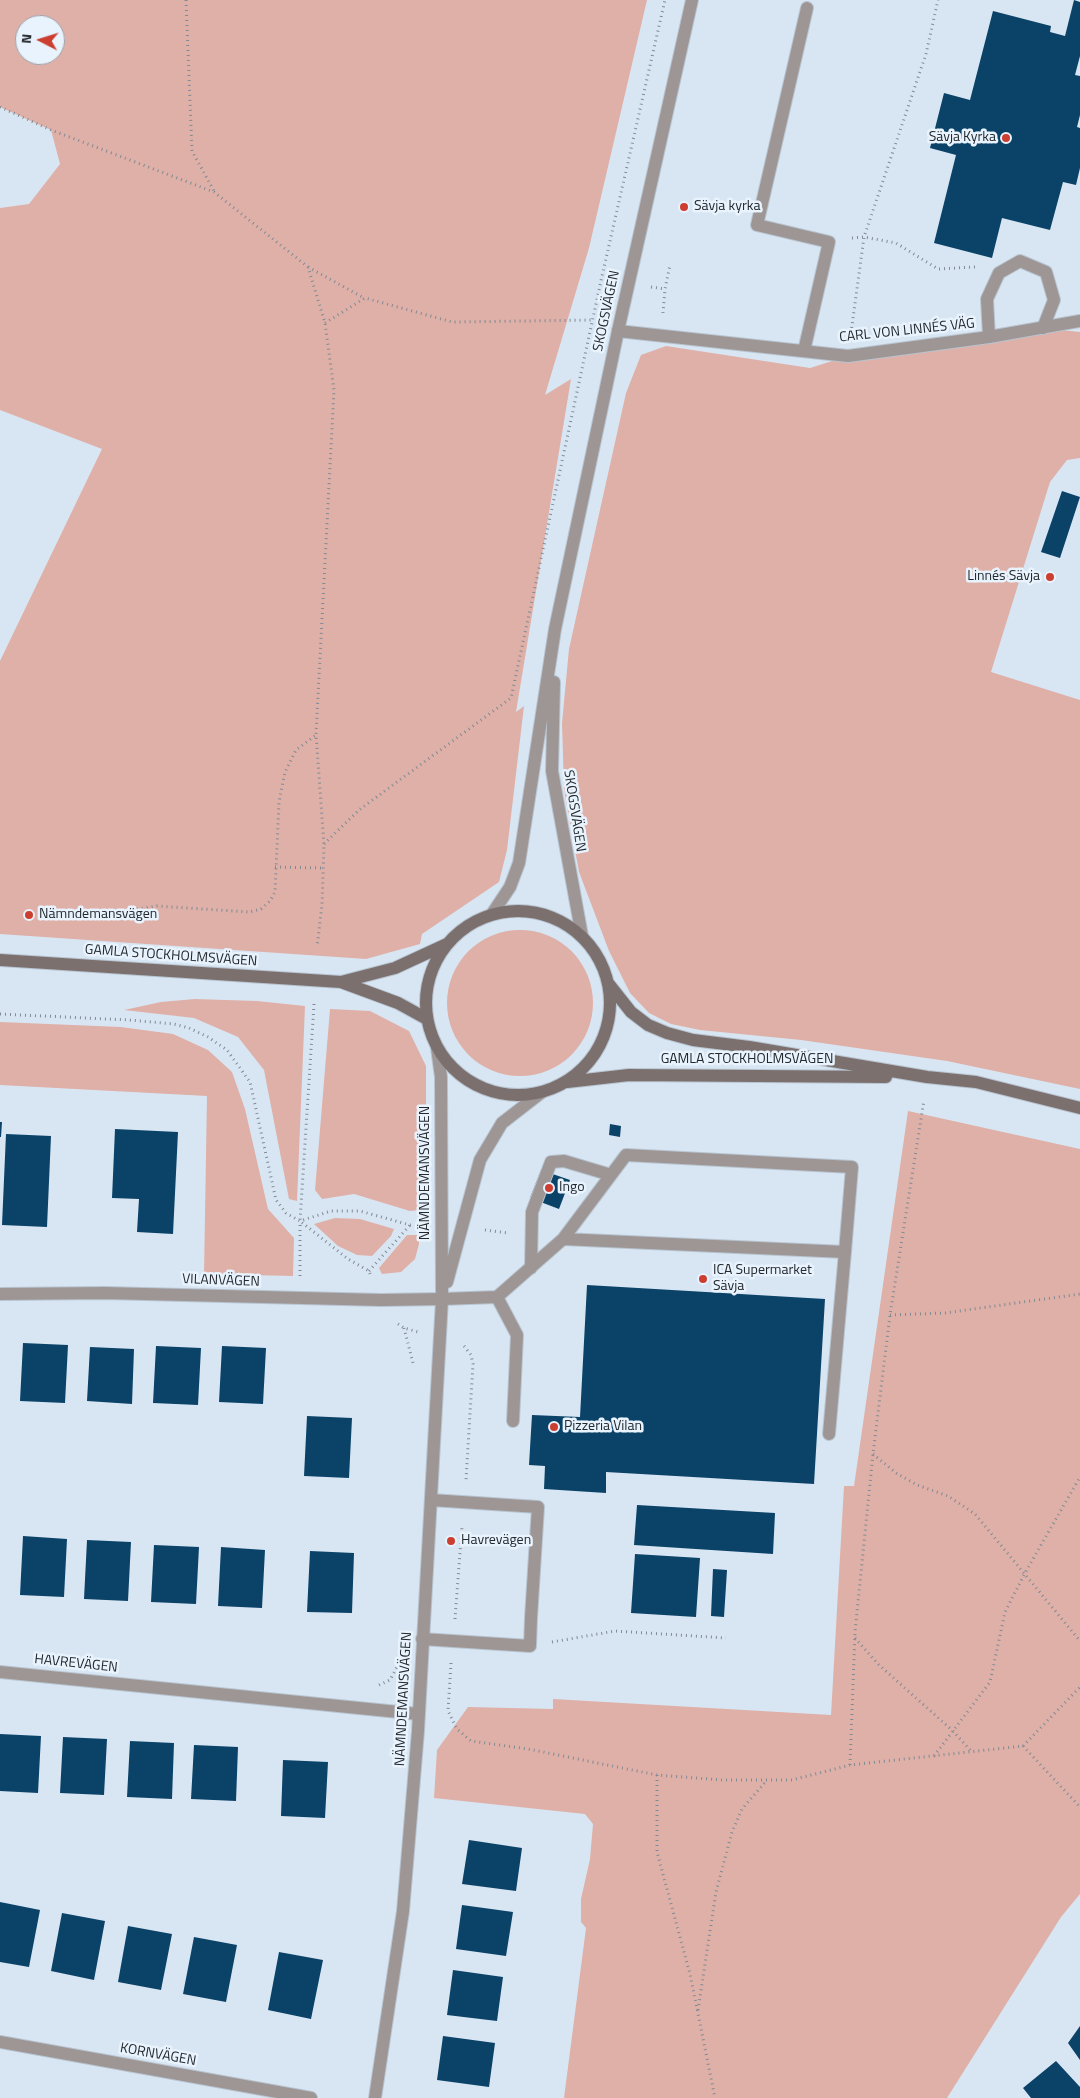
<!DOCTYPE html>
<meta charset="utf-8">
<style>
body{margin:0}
#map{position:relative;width:1080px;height:2098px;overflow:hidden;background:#d8e6f3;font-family:"Titillium Web",sans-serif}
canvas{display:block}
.north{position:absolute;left:15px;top:15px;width:50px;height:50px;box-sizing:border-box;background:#e8f3fd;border:1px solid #9aa2aa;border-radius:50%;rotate:275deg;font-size:14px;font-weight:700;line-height:20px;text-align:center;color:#24292e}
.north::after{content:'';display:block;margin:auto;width:18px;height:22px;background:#cb3e30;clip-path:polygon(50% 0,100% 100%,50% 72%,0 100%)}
</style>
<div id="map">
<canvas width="1080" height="2098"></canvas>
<div class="north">N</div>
</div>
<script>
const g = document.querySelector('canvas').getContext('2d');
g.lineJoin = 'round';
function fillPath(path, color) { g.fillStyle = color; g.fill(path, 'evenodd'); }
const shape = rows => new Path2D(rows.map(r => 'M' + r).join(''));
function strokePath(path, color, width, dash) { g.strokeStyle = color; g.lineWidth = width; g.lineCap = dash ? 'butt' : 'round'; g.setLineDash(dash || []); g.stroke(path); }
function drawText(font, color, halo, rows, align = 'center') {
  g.font = font + ' "Titillium Web",sans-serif'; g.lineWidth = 5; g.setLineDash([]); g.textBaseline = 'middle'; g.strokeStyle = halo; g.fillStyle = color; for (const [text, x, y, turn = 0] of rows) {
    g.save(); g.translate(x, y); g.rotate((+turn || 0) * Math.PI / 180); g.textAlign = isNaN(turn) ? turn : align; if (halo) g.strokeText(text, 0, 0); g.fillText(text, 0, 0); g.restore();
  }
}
const green = shape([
 [0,0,647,0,589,248,545,395,571,379,516,712,524,706,507,850,499,882,422,934,420,944,366,959,0,934,0,661,102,449,0,410,0,208,29,204,60,164,51,130,0,107],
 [25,25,55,25,55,55,25,55],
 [1043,328,1080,332,1080,458,1067,460,1050,482,991,672,1080,700,1080,1089,947,1061,801,1040,700,1030,671,1024,649,1013,630,993,609,951,579,872,564,789,562,723,569,649,626,393,641,355,666,346,810,368,848,356],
 '447 1003a73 73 0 1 1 146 0a73 73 0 1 1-146 0Z',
 [195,999,257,1001,305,1006,297,1201,289,1199,264,1070,238,1037,194,1018,124,1010,161,1002],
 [330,1009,370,1011,409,1031,426,1066,426,1201,420,1210,410,1211,354,1194,322,1199,315,1190],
 [0,1022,121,1027,173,1034,208,1050,232,1072,245,1109,268,1209,294,1238,293,1276,204,1274,207,1096,0,1085],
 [908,1111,1080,1149,1080,1894,1061,1917,947,2098,564,2098,586,1928,581,1922,581,1899,590,1859,593,1824,585,1814,434,1798,437,1750,468,1707,553,1709,553,1699,831,1715,844,1486,854,1486],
 [335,1218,360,1219,394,1229,391,1236,372,1256,357,1255,338,1246,314,1224],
 [407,1235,419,1235,419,1244,415,1259,401,1272,382,1274,379,1268]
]);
const building = shape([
 [1074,0,1080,2,1080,56,1075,75,1080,76,1080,115,1077,127,1080,128,1080,168,1076,185,1063,182,1050,230,1002,218,992,258,934,243,956,155,930,148,944,93,970,100,993,11,1051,26,1050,32,1065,36],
 [1062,491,1080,497,1060,558,1041,552],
 [0,1122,2,1122,1,1137,0,1137],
 [610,1124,621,1126,620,1137,609,1135],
 [115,1129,178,1132,173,1234,137,1232,139,1199,112,1198],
 [6,1134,51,1136,47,1227,2,1225],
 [541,1170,570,1180,559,1209,530,1198],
 [587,1285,825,1299,814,1484,606,1472,606,1493,544,1489,545,1466,529,1465,532,1415,580,1417],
 [23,1343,68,1345,65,1403,20,1401],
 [156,1346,201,1348,198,1405,153,1403],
 [222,1346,266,1348,263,1404,219,1402],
 [90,1347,134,1349,132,1404,87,1401],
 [307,1416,352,1418,349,1478,304,1476],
 [637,1505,775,1513,773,1554,634,1545],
 [23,1536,67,1539,64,1597,20,1595],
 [87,1540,131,1542,128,1601,84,1599],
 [154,1545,199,1547,196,1604,151,1602],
 [221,1547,265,1550,262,1608,218,1606],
 [310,1551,354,1553,352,1613,307,1612],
 [635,1554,700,1558,696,1617,631,1613],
 [713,1569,727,1570,724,1617,711,1616],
 [0,1734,41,1736,38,1793,0,1791],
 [63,1737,107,1739,104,1795,60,1793],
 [130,1741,174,1743,172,1799,127,1797],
 [194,1745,238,1747,236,1801,191,1799],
 [283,1760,328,1762,325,1818,281,1816],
 [469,1840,522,1848,516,1891,462,1884],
 [0,1902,40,1910,29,1967,0,1962],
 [462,1905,513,1912,506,1956,456,1949],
 [62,1913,105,1921,94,1980,51,1971],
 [128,1926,172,1934,161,1990,118,1982],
 [194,1937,237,1945,226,2002,183,1994],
 [279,1952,323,1960,311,2019,268,2010],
 [453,1970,503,1977,497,2021,447,2015],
 [1080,2026,1080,2060,1068,2043],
 [443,2036,495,2043,489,2087,437,2080],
 [1056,2061,1080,2087,1080,2098,1031,2098,1023,2088]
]);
const path = shape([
 [186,0,192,151,214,191],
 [0,107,51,130,214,192,308,267,325,323,334,390,316,734,324,845,322,905,317,947],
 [852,238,864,237,896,243,938,269,975,267],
 [308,267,364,298],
 [651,287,665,289,670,265],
 [663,313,665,289],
 [325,323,365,298,452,322,594,320],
 [851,333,864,237,926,54,938,0],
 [324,844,359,810,511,698,602,276,665,0],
 [275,867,322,868],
 [114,919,132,910,157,906,249,912,261,909,270,901,275,892,279,802,285,772,296,750,316,735],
 [314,1004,300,1221,348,1259,369,1271,371,1276],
 [0,1014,129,1020,174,1024,189,1028,208,1037,227,1050,250,1082,276,1200,286,1213,300,1221,331,1211,360,1211,410,1225,419,1225],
 [485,1230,508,1233],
 [369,1271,410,1225],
 [300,1276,300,1222],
 [890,1315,945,1313,1080,1294],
 [398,1324,404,1328,418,1332],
 [404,1328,413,1363],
 [464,1346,471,1355,473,1364,466,1480],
 [873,1454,896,1473,917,1485,948,1496,975,1514,1080,1641],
 [455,1619,462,1526],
 [855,1638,879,1665,953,1731,971,1751],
 [552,1642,615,1631,726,1638],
 [451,1663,448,1711,457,1729,471,1741,528,1749,657,1775,722,1780,792,1780,850,1765,1023,1746,1080,1687],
 [379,1685,390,1680,397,1667],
 [1023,1746,1080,1807],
 [934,1756,990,1682,1005,1612,1025,1573,1080,1477],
 [850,1765,855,1632,873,1454,890,1315,924,1100],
 [657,1775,657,1852,690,1974,715,2098],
 [698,2010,716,1892,732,1832,742,1809,767,1780]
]);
const service = shape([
 [989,337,987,299,999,273,1020,261,1046,272,1054,300,1043,328],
 [804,351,829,242,757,225,807,8],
 [531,1268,532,1212,551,1162,564,1161,611,1175],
 [497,1297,517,1335,513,1421],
 [442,1299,497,1297,563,1239,626,1155,852,1167,845,1252,563,1239],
 [829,1434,845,1252],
 [422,1639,530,1646,531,1618,538,1507,431,1500]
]);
const minor = shape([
 [618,331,848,356,989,337,1080,321],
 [0,1294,105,1293,381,1300,442,1299],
 [0,1672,418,1714],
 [0,2042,311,2098]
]);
const tertiary = shape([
 [554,682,552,771,582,936],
 [492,914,510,887,519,863,555,629,618,331,692,0],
 [447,1282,480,1160,502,1123,542,1092],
 [375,2098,403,1911,418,1731,442,1299,441,1077,437,1048]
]);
const secondary = shape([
 '426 1003a92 92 0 1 1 184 0a92 92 0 1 1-184 0Z',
 [0,960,341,982,398,1003,427,1019],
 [341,982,395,968,447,944],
 [608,983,631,1012,648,1025,667,1033,693,1040,749,1047,927,1077,976,1082,1080,1108],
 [567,1082,629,1075,886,1077]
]);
const markers = [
 [1006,138,5,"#cb3e30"],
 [684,207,5,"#cb3e30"],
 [1050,577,5,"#cb3e30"],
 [29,915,5,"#cb3e30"],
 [549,1188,5,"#cb3e30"],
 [703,1279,5,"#cb3e30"],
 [554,1427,5,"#cb3e30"],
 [451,1541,5,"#cb3e30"]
];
const poiNames = [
 ["Sävja Kyrka",996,138,"right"],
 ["Sävja kyrka",694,207],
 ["Linnés Sävja",1040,577,"right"],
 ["Nämndemansvägen",39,915],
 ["Ingo",559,1188],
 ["ICA Supermarket",713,1271],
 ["Sävja",713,1287],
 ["Pizzeria Vilan",564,1427],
 ["Havrevägen",461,1541]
];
const streetNames = [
 ["SKOGSVÄGEN",607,311,-78],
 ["CARL VON LINNÉS VÄG",907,331,-6],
 ["SKOGSVÄGEN",574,811,81],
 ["GAMLA STOCKHOLMSVÄGEN",171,956,4],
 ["GAMLA STOCKHOLMSVÄGEN",747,1060],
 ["NÄMNDEMANSVÄGEN",426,1173,-90],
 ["VILANVÄGEN",221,1281,2],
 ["HAVREVÄGEN",76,1664,6],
 ["NÄMNDEMANSVÄGEN",404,1699,-87],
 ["KORNVÄGEN",158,2055,10]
];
fillPath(green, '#dfb0a8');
fillPath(building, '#0b4268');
strokePath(service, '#b8c4d0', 14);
strokePath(minor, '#b8c4d0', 14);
strokePath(tertiary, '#b8c4d0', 14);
strokePath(secondary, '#b8c4d0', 14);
strokePath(path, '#808a93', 3, [1, 4]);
strokePath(service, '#9e9694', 12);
strokePath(minor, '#9e9694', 12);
strokePath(tertiary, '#9e9694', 12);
strokePath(secondary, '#7c706e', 12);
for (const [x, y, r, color] of markers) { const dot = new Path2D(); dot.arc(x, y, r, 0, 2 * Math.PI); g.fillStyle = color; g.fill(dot); strokePath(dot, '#e8f3fd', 2); }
drawText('14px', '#24292e', '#e8f3fd', poiNames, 'left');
drawText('14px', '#24292e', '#e8f3fd', streetNames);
</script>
